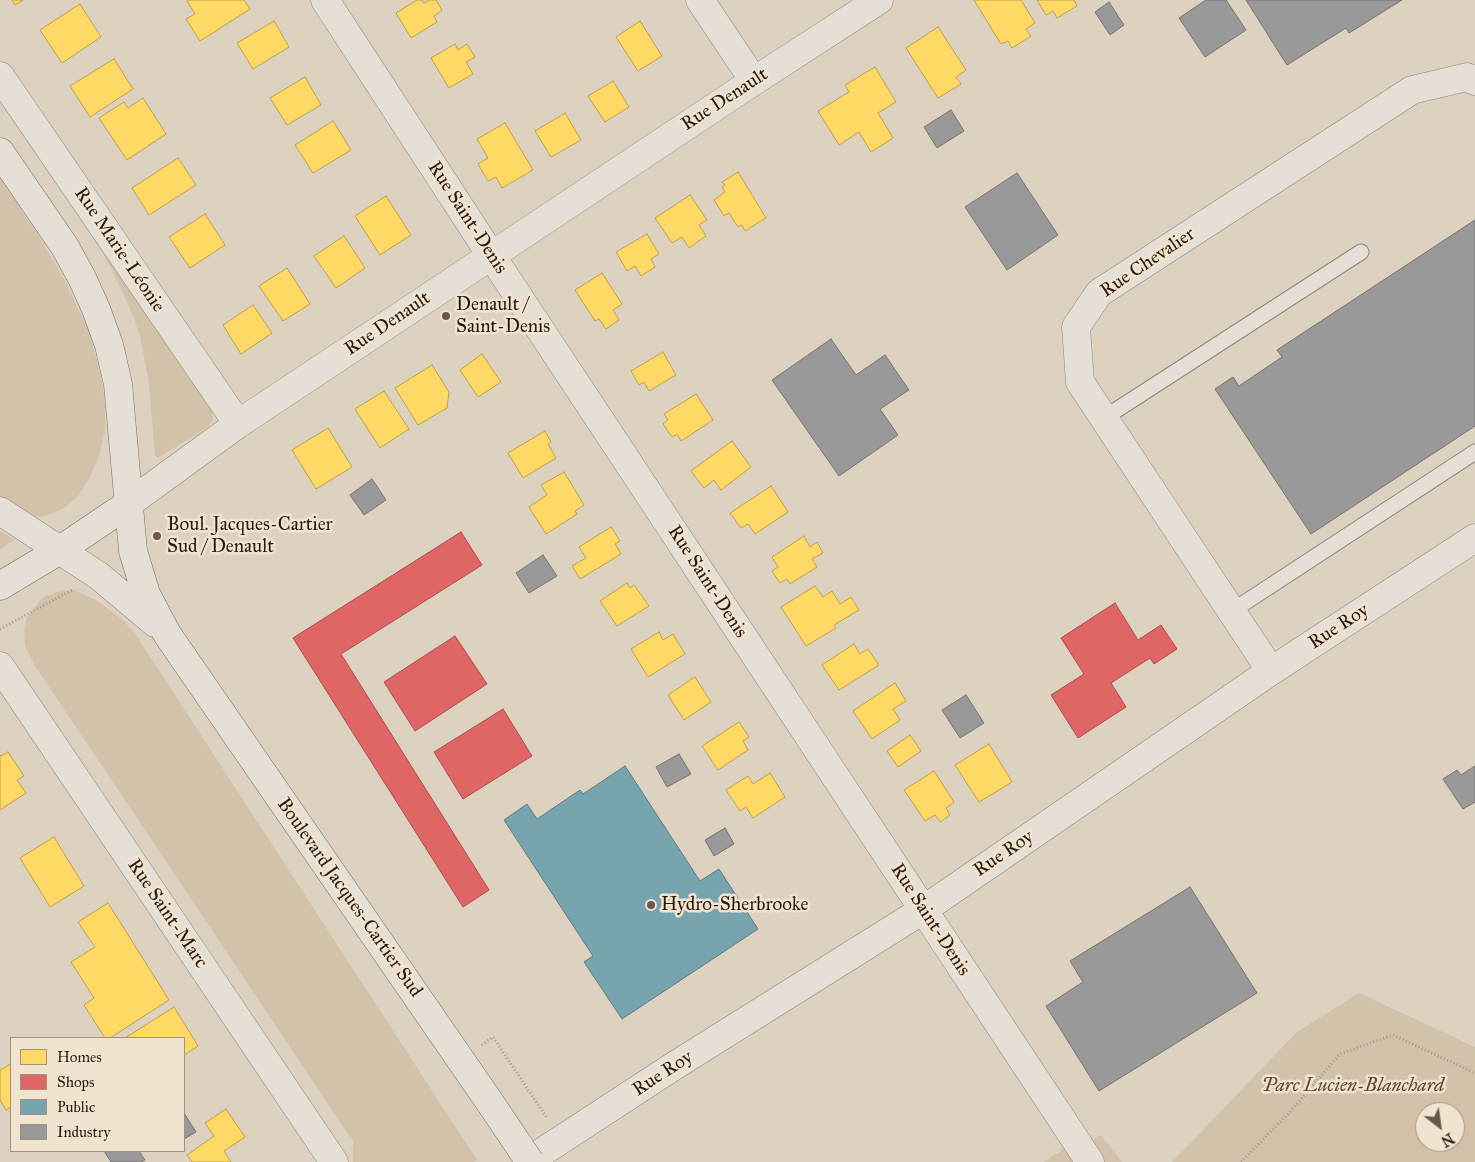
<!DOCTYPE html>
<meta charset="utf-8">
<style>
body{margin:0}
#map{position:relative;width:1475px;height:1162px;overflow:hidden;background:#ddd2c0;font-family:"IM FELL Great Primer",serif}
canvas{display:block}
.legend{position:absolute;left:10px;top:1037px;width:175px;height:115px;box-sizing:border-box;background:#f1e4ce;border:1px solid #a19282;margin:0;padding:6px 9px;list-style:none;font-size:15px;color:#2a1710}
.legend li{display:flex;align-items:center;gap:10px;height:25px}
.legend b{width:25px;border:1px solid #a19282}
.north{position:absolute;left:1415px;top:1102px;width:50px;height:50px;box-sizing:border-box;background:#f1e4ce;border:1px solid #a19282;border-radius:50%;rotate:150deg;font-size:14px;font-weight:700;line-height:20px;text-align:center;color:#2a1710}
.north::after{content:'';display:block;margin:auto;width:18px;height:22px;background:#69584e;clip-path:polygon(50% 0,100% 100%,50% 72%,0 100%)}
</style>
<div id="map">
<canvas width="1475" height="1162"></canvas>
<ul class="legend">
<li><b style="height:14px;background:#ffd966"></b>Homes</li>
<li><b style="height:14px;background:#e06666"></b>Shops</li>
<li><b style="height:14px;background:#76a5af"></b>Public</li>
<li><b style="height:14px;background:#999"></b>Industry</li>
</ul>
<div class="north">N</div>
</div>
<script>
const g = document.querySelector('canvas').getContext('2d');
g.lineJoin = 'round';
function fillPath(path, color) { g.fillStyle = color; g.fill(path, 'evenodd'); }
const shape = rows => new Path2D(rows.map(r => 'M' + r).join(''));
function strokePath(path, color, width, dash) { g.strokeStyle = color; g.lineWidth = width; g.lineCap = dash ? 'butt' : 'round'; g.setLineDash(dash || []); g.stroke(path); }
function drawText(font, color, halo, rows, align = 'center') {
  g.font = font + ' "IM FELL Great Primer",serif'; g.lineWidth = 5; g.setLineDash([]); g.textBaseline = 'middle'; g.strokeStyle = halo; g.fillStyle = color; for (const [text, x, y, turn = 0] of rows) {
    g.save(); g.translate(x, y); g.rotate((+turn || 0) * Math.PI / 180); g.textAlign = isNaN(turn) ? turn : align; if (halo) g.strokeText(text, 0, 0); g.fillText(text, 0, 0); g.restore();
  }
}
const green = shape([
 [0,178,40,238,65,281,89,331,101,376,105,403,105,431,99,456,89,479,78,496,63,509,46,516,33,517,0,501],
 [66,196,208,402,212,412,213,420,208,427,158,458,155,456,149,383,140,336,132,313,113,272,98,244],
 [0,531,15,540,0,549],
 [74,590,96,600,124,621,136,635,477,1160,474,1162,353,1162,353,1141,35,666,25,646,24,628,27,617,42,598,57,592],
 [1359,993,1475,1047,1475,1162,1172,1162,1297,1032],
 [1425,1112,1455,1112,1455,1142,1425,1142],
 [1101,1135,1122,1162,1043,1162,1077,1141,1081,1147]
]);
const homes = shape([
 [12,0,23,0,15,5,12,0],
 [189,0,244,0,250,9,200,41,186,19,195,14,187,1,189,0],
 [417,0,422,0,424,3,429,0,436,0,442,10,434,16,437,22,411,38,396,13,417,0],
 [974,0,1021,0,1035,23,1026,29,1031,36,1012,48,1008,41,1001,44,974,0],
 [1037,0,1074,0,1077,6,1057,18,1053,11,1046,15,1037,0],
 [80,4,101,37,62,63,40,30,80,4],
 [274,21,289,47,253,69,237,43,274,21],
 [640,21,662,56,638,71,616,37,640,21],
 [938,27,966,70,956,77,961,84,938,98,906,48,938,27],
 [455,44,458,50,467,44,475,57,466,62,473,74,449,88,431,58,455,44],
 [114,59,133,89,90,117,70,86,114,59],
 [875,67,896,102,878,113,893,138,871,152,859,132,839,145,818,111,849,92,845,85,875,67],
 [305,77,321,105,287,125,270,98,305,77],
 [613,81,629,107,605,122,588,96,613,81],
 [143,98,166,134,127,160,99,118,124,102,128,108,143,98],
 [565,113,581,140,551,157,535,131,565,113],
 [333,121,351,150,313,173,295,145,333,121],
 [505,123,533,170,502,188,496,177,488,181,478,164,488,158,477,139,505,123],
 [178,158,196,185,149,215,132,188,178,158],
 [738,172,766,218,745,231,742,225,738,227,729,213,724,216,714,200,725,192,722,187,725,185,722,182,738,172],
 [690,195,707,220,699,225,706,236,689,248,682,237,672,243,655,218,690,195],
 [386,196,411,235,380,255,355,216,386,196],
 [205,214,225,245,190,268,169,237,205,214],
 [647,234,659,254,651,259,655,267,641,276,635,266,627,271,616,252,647,234],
 [344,236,365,268,336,288,314,256,344,236],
 [287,268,310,304,283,321,259,286,287,268],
 [602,273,622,304,613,310,619,320,606,329,599,319,595,321,575,290,602,273],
 [253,305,272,333,241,354,223,325,253,305],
 [663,352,676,375,649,391,644,382,639,385,631,371,663,352],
 [482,354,501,382,478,397,460,370,482,354],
 [432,365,449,392,447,408,418,425,395,388,432,365],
 [384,391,409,429,380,448,355,409,384,391],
 [696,394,713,420,681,441,677,434,672,437,663,424,668,420,664,414,696,394],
 [328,428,352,467,316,489,292,450,328,428],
 [545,431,551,442,548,444,556,458,523,478,508,453,545,431],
 [732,441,751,467,721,490,714,480,704,488,691,471,732,441],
 [564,472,584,505,575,511,577,514,546,534,529,507,547,495,541,485,564,472],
 [771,486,788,512,755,534,748,524,741,528,730,513,771,486],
 [611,527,620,541,615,544,621,554,580,579,572,566,586,558,579,547,611,527],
 [804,536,810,547,817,542,823,553,812,559,817,567,790,584,787,579,780,583,772,571,778,567,772,557,804,536],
 [627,583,630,588,634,585,649,606,617,626,600,601,627,583],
 [815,586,823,597,832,591,840,604,851,597,859,610,834,625,836,628,806,646,781,607,815,586],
 [659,632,663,640,673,634,685,654,648,677,631,649,659,632],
 [854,644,860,654,868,649,879,665,839,690,822,665,854,644],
 [695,677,711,702,684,720,668,695,695,677],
 [895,683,906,701,893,709,900,720,872,739,853,711,895,683],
 [739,722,749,737,743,741,748,750,718,770,702,746,739,722],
 [910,735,921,751,898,767,887,751,910,735],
 [989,744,1012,782,979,802,955,765,989,744],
 [8,752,24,776,17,780,26,793,0,810,0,755,1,756,8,752],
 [934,771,954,802,946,808,950,815,940,822,935,815,925,821,904,790,934,771],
 [770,773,785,797,753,818,746,807,740,811,726,790,748,776,753,784,770,773],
 [54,837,84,886,50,907,20,858,54,837],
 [108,903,169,1000,110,1038,105,1038,84,1005,94,998,71,962,95,947,78,922,108,903],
 [174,1007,198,1046,184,1055,184,1038,125,1038,174,1007],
 [11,1064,11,1107,6,1110,0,1100,0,1070,11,1064],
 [226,1109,245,1137,224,1151,231,1162,192,1162,187,1155,214,1136,205,1123,226,1109]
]);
const shops = shape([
 [461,532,482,565,341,654,489,890,463,907,293,638,461,532],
 [1115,603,1138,640,1161,625,1177,649,1154,664,1150,658,1111,683,1126,707,1078,738,1051,695,1084,674,1061,638,1115,603],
 [455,636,487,684,415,731,384,682,455,636],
 [503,709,532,756,463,799,434,752,503,709]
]);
const public = shape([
 [625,766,700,881,719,869,758,929,622,1019,584,962,593,956,504,820,527,804,537,819,580,790,583,794,625,766]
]);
const industry = shape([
 [1206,0,1226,0,1246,30,1205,57,1179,18,1206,0],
 [1246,0,1402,0,1349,33,1346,28,1287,65,1246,0],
 [1109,2,1124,25,1110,35,1095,12,1109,2],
 [951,110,964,131,937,148,924,127,951,110],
 [1017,173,1058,235,1007,270,965,207,1017,173],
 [1475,220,1475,426,1311,534,1215,389,1233,377,1239,386,1282,357,1277,350,1475,220],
 [831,339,856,375,885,355,909,390,880,409,898,435,839,476,772,380,831,339],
 [372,479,386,500,364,515,350,495,372,479],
 [543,555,557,576,529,593,516,573,543,555],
 [966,695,984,723,960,738,942,710,966,695],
 [679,754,691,774,667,787,656,767,679,754],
 [1475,766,1475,802,1463,809,1443,779,1457,770,1461,775,1475,766],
 [725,828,734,844,714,856,705,840,725,828],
 [1190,887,1257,993,1099,1091,1046,1006,1083,982,1070,961,1190,887],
 [184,1113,196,1132,184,1139,184,1113],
 [104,1151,139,1151,145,1160,141,1162,111,1162,104,1151]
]);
const path = shape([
 [0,629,72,590],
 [482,1045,493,1037,547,1118],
 [1241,1162,1288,1114,1340,1054,1393,1035,1475,1073]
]);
const service = shape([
 [1104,418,1361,252],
 [1232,611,1475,452]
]);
const minor = shape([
 [325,0,491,255,1090,1162],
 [700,0,754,81],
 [0,76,238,424],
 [128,504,238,424,754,81,879,0],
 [0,666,334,1162],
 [1271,671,1080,382,1076,327,1099,293,1412,90,1467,77,1475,81],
 [527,1162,674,1066,923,910,1271,671,1475,538]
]);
const secondary = shape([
 [0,152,65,247,82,278,96,309,109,345,118,384,133,551,146,594,167,634,491,1104],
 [0,511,99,576,155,623],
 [0,586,60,550,128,504]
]);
const secondaryBridge = shape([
 [491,1104,530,1162]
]);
const markers = [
 [446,316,5,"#69584e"],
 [157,536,5,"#69584e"],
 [651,905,5,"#69584e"]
];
const streetNames = [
 ["Rue Denault",725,100,-33],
 ["Rue Saint-Denis",467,218,57],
 ["Rue Marie-Léonie",119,250,56],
 ["Rue Chevalier",1148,263,-34],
 ["Rue Denault",388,324,-34],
 ["Rue Saint-Denis",707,582,57],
 ["Rue Roy",1339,627,-33],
 ["Rue Roy",1004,854,-34],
 ["Boulevard Jacques-Cartier Sud",349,898,55],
 ["Rue Saint-Marc",167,914,56],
 ["Rue Saint-Denis",930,920,57],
 ["Rue Roy",663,1074,-33]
];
const poiNames = [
 ["Denault /",456,305],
 ["Saint-Denis",456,327],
 ["Boul. Jacques-Cartier",167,525],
 ["Sud / Denault",167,547],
 ["Hydro-Sherbrooke",661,905]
];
const parkNames = [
 ["Parc Lucien-Blanchard",1353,1086]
];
fillPath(green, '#d2c2aa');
fillPath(homes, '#ffd966');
strokePath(homes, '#bf9f4c', 1);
fillPath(shops, '#e06666');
strokePath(shops, '#a94e4c', 1);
fillPath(public, '#76a5af');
strokePath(public, '#5f7a7f', 1);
fillPath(industry, '#999');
strokePath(industry, '#787270', 1);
strokePath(service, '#8f867c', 17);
strokePath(minor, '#8f867c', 29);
strokePath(secondary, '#766d64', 29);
strokePath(path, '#a29c94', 3, [1, 2.5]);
strokePath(service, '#e5dfd5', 15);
strokePath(minor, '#e5dfd5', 28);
strokePath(secondary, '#e5dfd5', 28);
strokePath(secondaryBridge, '#766d64', 29, []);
strokePath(secondaryBridge, '#e5dfd5', 28);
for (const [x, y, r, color] of markers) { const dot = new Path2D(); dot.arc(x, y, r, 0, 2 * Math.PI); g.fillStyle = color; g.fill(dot); strokePath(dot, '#f1e4ce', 2); }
drawText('19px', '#2a1710', '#f1e4ce', streetNames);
drawText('19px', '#2a1710', '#f1e4ce', poiNames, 'left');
drawText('italic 19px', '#5a4639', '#f1e4ce', parkNames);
</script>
